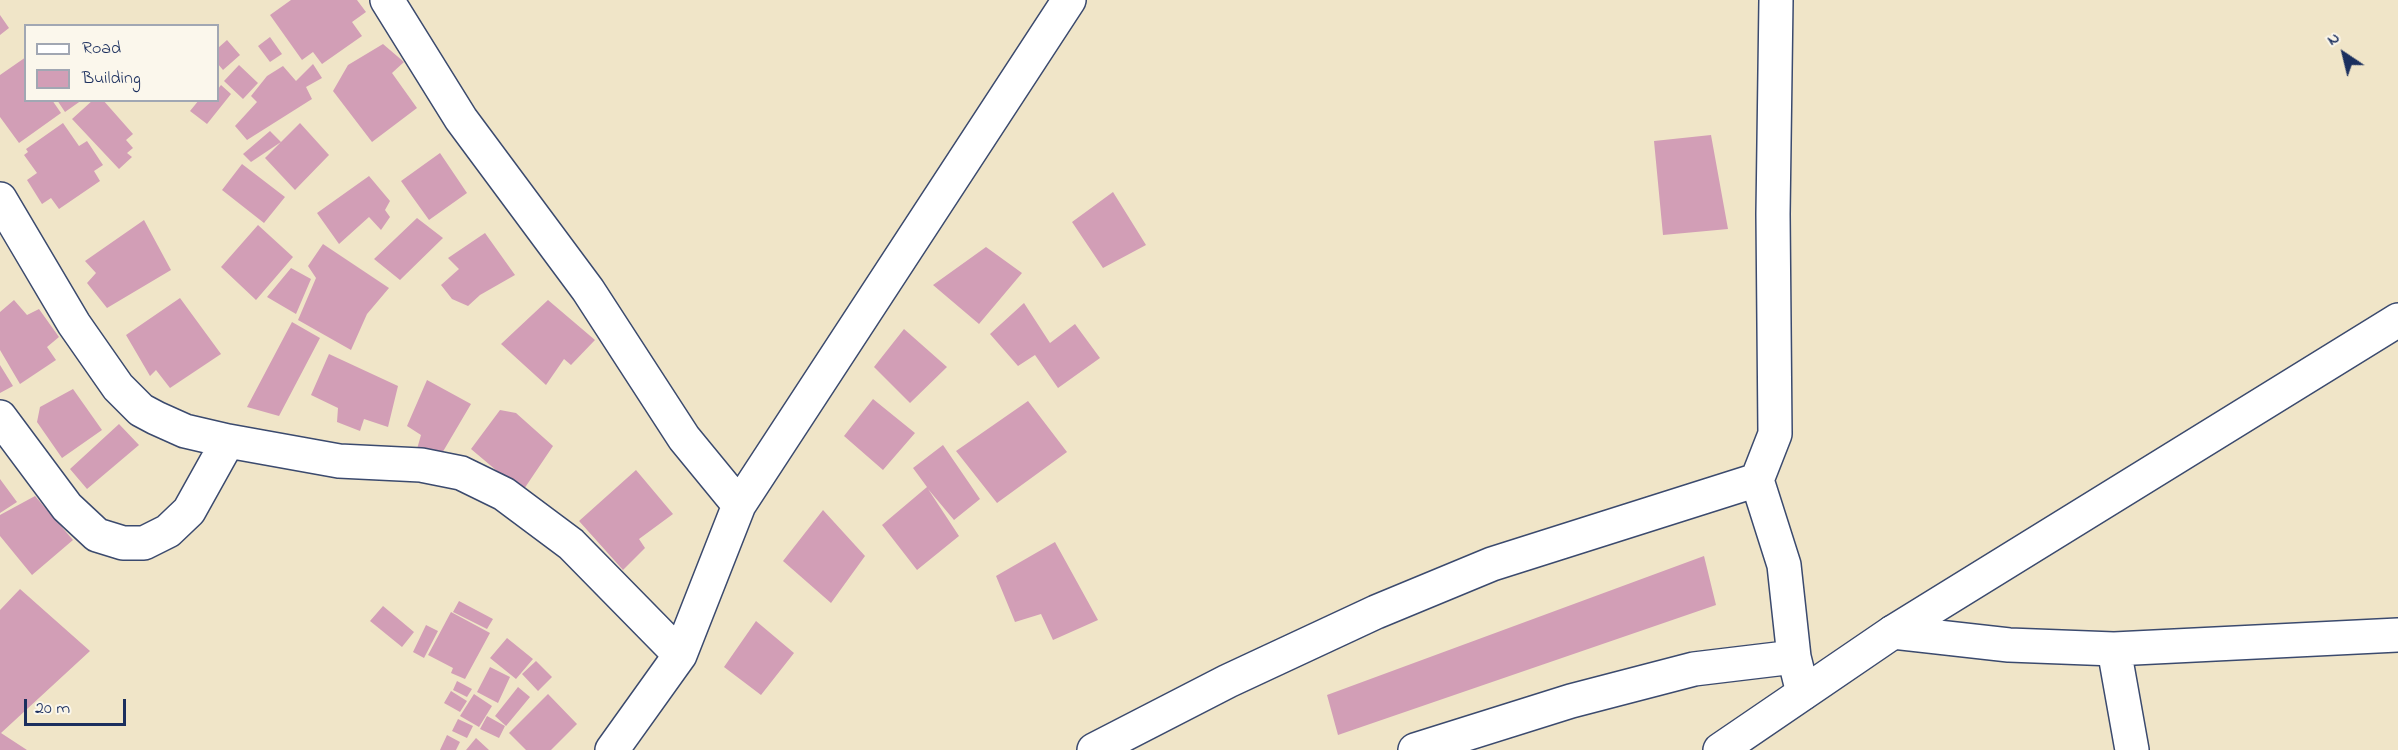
<!DOCTYPE html>
<style>
body{margin:0}
#map{position:relative;width:2398px;height:750px;overflow:hidden;background:#f0e5c8;font-family:"Indie Flower",sans-serif}
canvas{display:block}
.legend{position:absolute;left:24px;top:24px;width:195px;height:78px;box-sizing:border-box;background:#fbf7ec;border:2px solid #a1a7b3;margin:0;padding:8px 10px;list-style:none;font-size:18px;color:#1b2f5e}
.legend li{display:flex;align-items:center;gap:12px;height:30px}
.legend b{width:30px;border:2px solid #a1a7b3}
.north{position:absolute;left:2314px;top:24px;width:60px;height:60px;-webkit-text-stroke:4px #fbf7ec;paint-order:stroke;rotate:325deg;font-size:16px;font-weight:700;line-height:24px;text-align:center;color:#1b2f5e}
.north::after{content:'';display:block;margin:auto;width:21px;height:27px;background:#1b2f5e;clip-path:polygon(50% 0,100% 100%,50% 72%,0 100%)}
.scale{position:absolute;left:24px;top:699px;width:102px;height:27px;box-sizing:border-box;border:3px solid #1b2f5e;border-top:0;padding-left:8px;font-size:18px;line-height:21px;white-space:nowrap;color:#1b2f5e;-webkit-text-stroke:4px #fbf7ec;paint-order:stroke}
</style>
<div id="map">
<canvas width="2398" height="750"></canvas>
<ul class="legend">
<li><b style="height:8px;background:#fff"></b>Road</li>
<li><b style="height:16px;background:#d29eb6"></b>Building</li>
</ul>
<div class="north">N</div>
<div class="scale">20 m</div>
</div>
<script>
const g = document.querySelector('canvas').getContext('2d');
g.lineJoin = 'round';
function fillPath(path, color) { g.fillStyle = color; g.fill(path, 'evenodd'); }
const shape = rows => new Path2D(rows.map(r => 'M' + r).join(''));
function strokePath(path, color, width, dash) { g.strokeStyle = color; g.lineWidth = width; g.lineCap = dash ? 'butt' : 'round'; g.setLineDash(dash || []); g.stroke(path); }
const building = shape([
 [291,0,357,0,366,12,352,22,362,36,322,64,313,52,302,60,270,15],
 [0,15,9,28,0,35],
 [270,37,282,54,270,62,258,46],
 [227,40,240,55,223,70,218,64,218,48],
 [383,44,404,62,392,73,417,108,372,142,333,91,348,65],
 [26,57,26,100,52,100,61,113,19,143,0,117,0,75],
 [313,64,322,78,306,87,312,99,247,140,235,126,257,102,251,96,267,76,283,66,296,81],
 [239,65,258,83,243,99,224,81],
 [221,85,231,94,207,124,190,111,199,100,218,100,218,89],
 [57,100,82,100,65,112],
 [93,100,103,100,133,134,126,140,133,148,127,153,132,157,119,169,72,119],
 [63,123,79,146,87,141,103,165,94,171,100,181,59,209,51,198,42,204,27,180,37,173,24,155,28,152,26,149],
 [300,123,329,155,295,190,265,158],
 [270,131,281,142,251,162,243,154],
 [1711,135,1728,229,1663,235,1654,141],
 [440,153,467,193,429,220,401,181],
 [242,164,285,197,264,223,222,190],
 [369,176,390,201,385,210,390,217,381,230,369,217,339,244,317,213],
 [1113,192,1146,245,1103,268,1072,222],
 [417,218,443,238,400,280,374,259],
 [144,220,171,270,107,308,87,283,96,273,85,261],
 [258,225,293,257,256,300,221,267],
 [485,233,515,275,480,295,468,306,452,299,441,285,459,269,448,258],
 [323,244,389,288,367,314,351,350,298,320,316,278,308,266],
 [986,247,1022,273,979,324,933,285],
 [291,268,311,279,296,314,267,297],
 [180,298,221,354,170,388,156,370,150,376,126,335],
 [14,300,27,315,39,309,59,337,47,347,56,360,20,384,0,350,0,312],
 [548,300,595,340,571,365,564,359,546,385,501,344],
 [1024,303,1050,343,1075,324,1100,358,1058,388,1035,355,1018,366,990,334],
 [292,322,320,338,279,416,247,407],
 [904,329,947,367,910,403,874,367],
 [329,354,398,386,388,427,364,419,360,431,337,422,338,408,311,395],
 [0,365,13,386,0,393],
 [427,380,471,404,438,460,417,449,421,435,407,426],
 [73,389,102,430,62,458,37,422,40,407],
 [873,399,915,433,883,470,844,436],
 [1028,401,1067,452,997,503,956,451],
 [500,410,516,413,553,446,522,492,471,449],
 [119,424,139,445,87,489,70,469],
 [943,445,980,499,954,520,928,489,959,536,917,570,882,525,927,487,913,468],
 [636,470,673,514,639,539,645,548,623,570,579,521],
 [0,479,17,502,0,513],
 [35,496,73,540,32,575,0,536,0,515],
 [823,510,865,556,831,603,783,561],
 [1055,542,1098,620,1053,640,1041,614,1015,622,996,576],
 [1704,556,1716,605,1338,735,1327,695],
 [20,589,90,651,1,733,27,750,0,750,0,610],
 [459,601,493,619,487,629,453,612],
 [383,606,414,632,402,647,370,621],
 [451,612,490,633,465,679,451,673,453,668,428,655],
 [756,621,794,653,761,695,724,667],
 [426,625,438,631,424,658,413,652],
 [507,638,533,659,516,679,490,658],
 [536,661,552,677,538,691,522,674],
 [490,667,510,677,498,703,477,692],
 [457,681,472,689,467,697,453,690],
 [518,687,530,697,506,726,495,716],
 [451,691,467,701,460,712,444,703],
 [474,694,492,706,479,727,460,716],
 [548,694,577,724,551,750,526,750,509,733],
 [487,716,505,726,499,738,480,729],
 [458,719,473,726,467,738,452,731],
 [447,735,460,742,456,750,440,750],
 [476,738,489,750,466,750]
]);
const minor = shape([
 [387,0,461,119,588,290,684,438,739,505],
 [1776,0,1773,214,1775,434,1757,480,1784,565,1794,657,1803,693],
 [0,199,74,324,118,387,141,410,156,418,185,431,228,441],
 [0,417,67,507,97,535,123,543,144,543,168,531,189,511,228,441,339,461,421,465,461,473,504,494,571,544,680,655],
 [1893,632,2009,645,2114,649,2398,635],
 [2114,649,2132,750],
 [612,750,680,655,739,505,1069,0],
 [1094,750,1228,681,1376,612,1492,564,1757,480],
 [1415,750,1571,701,1694,669,1794,657]
]);
const highway = shape([
 [1720,750,1893,632,2398,320]
]);
fillPath(building, '#d29eb6');
strokePath(minor, '#3b4a6e', 36);
strokePath(highway, '#3b4a6e', 36);
strokePath(minor, '#fff', 33);
strokePath(highway, '#fff', 33);
</script>
